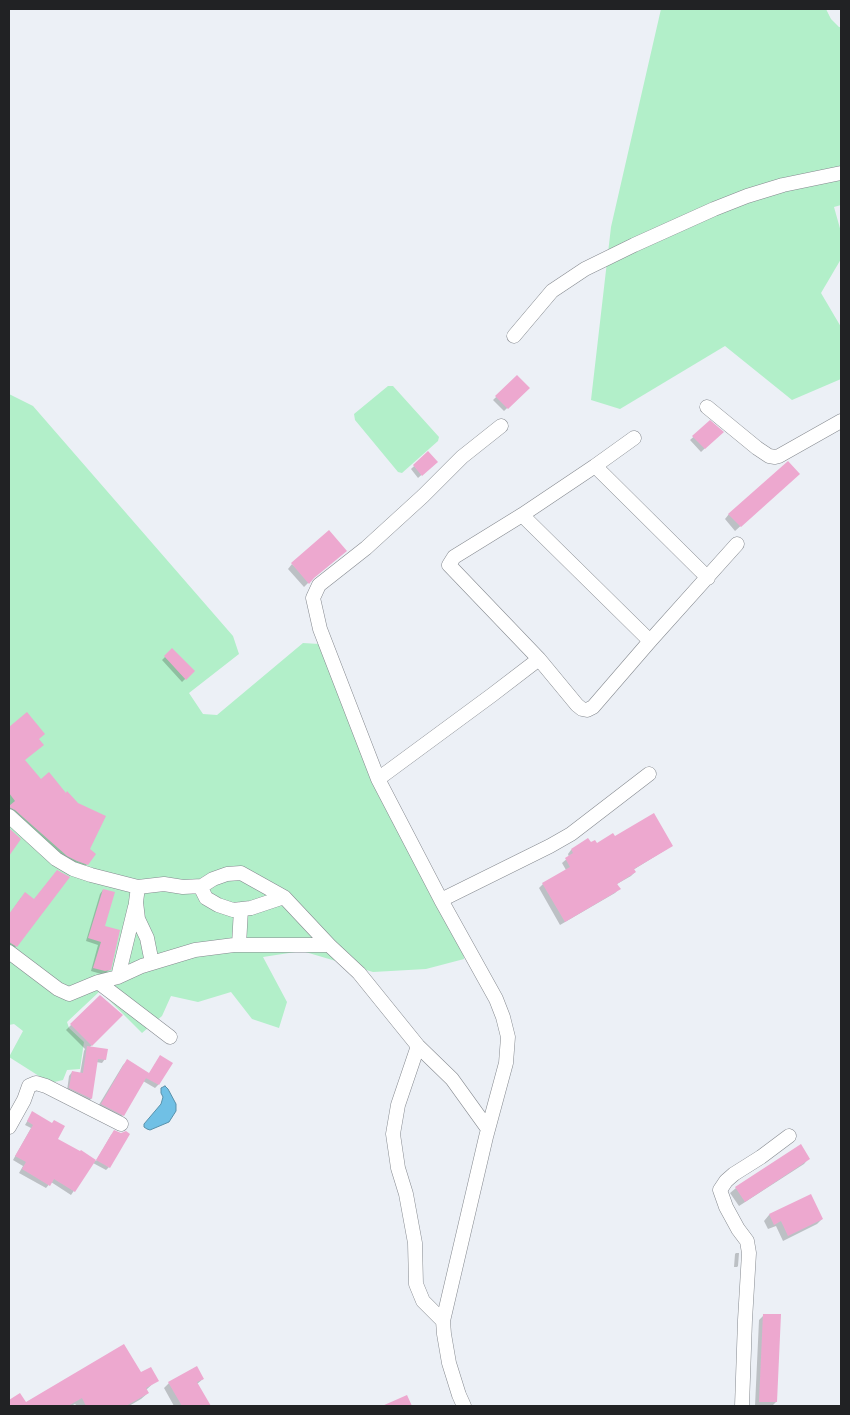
<!DOCTYPE html>
<style>
body{margin:0}
#map{position:relative;width:850px;height:1415px;overflow:hidden;background:#ecf0f6;font-family:Barlow,sans-serif}
canvas{display:block}
.frame{position:absolute;inset:0;border:10px solid #212224;pointer-events:none}
</style>
<div id="map">
<canvas width="850" height="1415"></canvas>
<div class="frame"></div>
</div>
<script>
const g = document.querySelector('canvas').getContext('2d');
g.lineJoin = 'round';
function fillPath(path, color) { g.fillStyle = color; g.fill(path, 'evenodd'); }
const shape = rows => new Path2D(rows.map(r => 'M' + r).join(''));
function strokePath(path, color, width, dash) { g.strokeStyle = color; g.lineWidth = width; g.lineCap = dash ? 'butt' : 'round'; g.setLineDash(dash || []); g.stroke(path); }
const green = shape([
 [661,9,826,9,831,19,839,27,841,27,841,205,834,207,841,232,841,259,821,293,841,327,841,379,792,400,725,346,620,409,591,400,611,227],
 [388,386,393,386,439,437,438,441,402,473,398,472,355,420,354,414],
 [9,394,33,406,233,636,239,654,189,693,203,714,217,715,303,643,319,644,463,949,464,959,426,969,373,972,302,951,263,957,287,1002,279,1028,252,1019,231,992,198,1002,171,996,162,1016,142,1033,100,991,67,1022,69,1028,84,1042,80,1069,67,1070,63,1080,50,1083,9,1057,23,1031,14,1024,9,1025]
]);
const water = shape([
 [165,1086,168,1089,176,1104,176,1111,169,1122,150,1130,147,1129,144,1127,144,1124,161,1104,163,1097,161,1093,161,1088,165,1086]
]);
const shadow = shape([
 [517,377,528,388,504,411,493,400],
 [710,422,722,432,701,452,690,440],
 [428,453,436,462,418,478,411,469],
 [793,479,735,531,725,519,729,514],
 [292,564,311,580,304,587,288,569],
 [172,650,193,671,182,682,162,660],
 [27,714,38,739,24,760,89,849,87,864,83,868,73,864,9,812,9,728],
 [614,838,671,845,667,849,633,870,635,872,631,876,617,884,619,889,615,893,560,925,539,888,543,884,566,870,562,863,569,857,568,854,571,850,590,844,596,844],
 [57,871,16,946,12,951,9,949,9,915,21,898,34,900],
 [103,890,103,927,110,969,106,973,101,974,91,971,98,945,86,941,100,894],
 [100,996,121,1015,89,1048,105,1059,102,1063,96,1062,91,1099,88,1102,67,1091,69,1076,72,1072,80,1074,84,1051,85,1049,66,1030],
 [160,1056,158,1085,155,1088,143,1081,123,1115,119,1119,97,1108,123,1065,127,1061,149,1074],
 [32,1113,56,1139,96,1161,111,1135,114,1132,109,1167,106,1170,93,1163,71,1195,51,1182,46,1188,19,1173,23,1166,13,1160,31,1128,25,1125],
 [809,1158,804,1164,739,1206,730,1193,736,1188],
 [810,1196,822,1219,817,1224,783,1241,776,1226,768,1229,764,1221,769,1215],
 [736,1253,739,1253,738,1266,737,1267,734,1267,735,1254],
 [764,1315,776,1402,772,1406,755,1406,759,1320],
 [196,1367,203,1379,197,1384,210,1406,174,1406,164,1388,169,1383],
 [140,1374,157,1380,146,1390,148,1393,141,1399,129,1406,77,1406,75,1404,71,1406,9,1406,9,1402,20,1395,25,1404]
]);
const building = shape([
 [517,375,530,388,508,409,495,396],
 [710,420,724,432,705,449,692,436],
 [428,451,438,462,422,476,413,465],
 [788,461,800,474,741,527,728,514],
 [329,530,347,551,314,578,309,584,291,563],
 [172,648,195,671,186,680,164,656],
 [27,712,45,734,39,739,44,745,25,760,41,779,49,772,66,793,67,791,78,803,106,816,90,849,96,854,88,865,77,861,67,856,15,810,9,807,9,806,15,801,9,793,9,727],
 [654,813,673,846,634,869,636,872,617,884,621,889,565,922,542,883,570,867,565,858,573,853,571,849,588,838,591,842,595,840,597,843,613,833,615,836],
 [9,828,21,839,9,856],
 [57,870,70,877,17,947,9,942,9,914,25,892,34,899],
 [103,889,115,892,105,926,120,930,111,970,105,971,93,968,101,942,88,938],
 [100,995,123,1015,92,1046,70,1024],
 [87,1046,108,1049,106,1060,98,1059,92,1099,69,1088,72,1071,83,1073],
 [160,1055,173,1063,159,1085,146,1078],
 [127,1059,149,1073,124,1116,101,1104],
 [32,1111,52,1123,54,1120,65,1126,58,1139,80,1151,81,1150,96,1160,75,1192,54,1179,50,1186,22,1169,26,1162,15,1156,33,1125,27,1121],
 [114,1130,121,1133,126,1131,130,1134,110,1168,96,1160],
 [801,1144,810,1159,745,1202,735,1187],
 [811,1194,823,1219,788,1236,781,1221,774,1225,769,1214],
 [763,1314,781,1314,777,1402,759,1402],
 [124,1344,141,1372,151,1367,159,1381,146,1388,149,1393,126,1406,86,1406,82,1398,68,1406,9,1406,9,1400,20,1393,26,1402],
 [197,1366,204,1379,197,1382,211,1406,182,1406,168,1382],
 [407,1395,412,1406,382,1406]
]);
const minor = shape([
 [514,336,552,291,585,269,634,245,714,209,747,196,783,185,841,173],
 [707,407,757,448,769,456,775,457,779,456,841,421],
 [634,438,595,466,522,515,454,557,449,565,539,659,577,705,582,709,587,710,593,707,650,641,737,544],
 [595,466,708,578],
 [522,515,650,641],
 [378,779,492,695,539,659],
 [9,816,56,859,73,869,91,875,138,887,164,884,183,887,202,886,213,879,227,874,241,873,284,897,329,945],
 [200,886,206,898,218,905,233,910,251,908,284,897],
 [138,887,136,902,138,919,147,938,152,963],
 [441,900,550,846,571,834,649,774],
 [239,945,241,909],
 [9,952,58,989,69,994,98,982,118,977,142,966,195,950,234,945,329,945,359,973,418,1046,452,1079,488,1129],
 [118,977,135,907],
 [98,982,170,1037],
 [418,1046,398,1105,393,1134,398,1168,406,1194,415,1243,416,1284,423,1301,443,1321],
 [9,1127,24,1100,29,1086,36,1083,46,1086,121,1124],
 [464,1406,459,1395,449,1363,444,1334,443,1321,486,1137,506,1063,508,1037,503,1017,496,999,441,900,378,779,320,629,313,598,319,585,366,548,423,496,462,457,501,426],
 [742,1406,745,1320,749,1253,747,1241,738,1229,726,1207,720,1190,726,1181,734,1174,761,1157,789,1136]
]);
fillPath(green, '#b2efc9');
fillPath(water, '#70c0e5');
strokePath(water, '#5891ab', 1);
fillPath(shadow, '#0003');
fillPath(building, '#eda8cf');
strokePath(minor, '#85898f', 15);
strokePath(minor, '#fff', 14);
</script>
